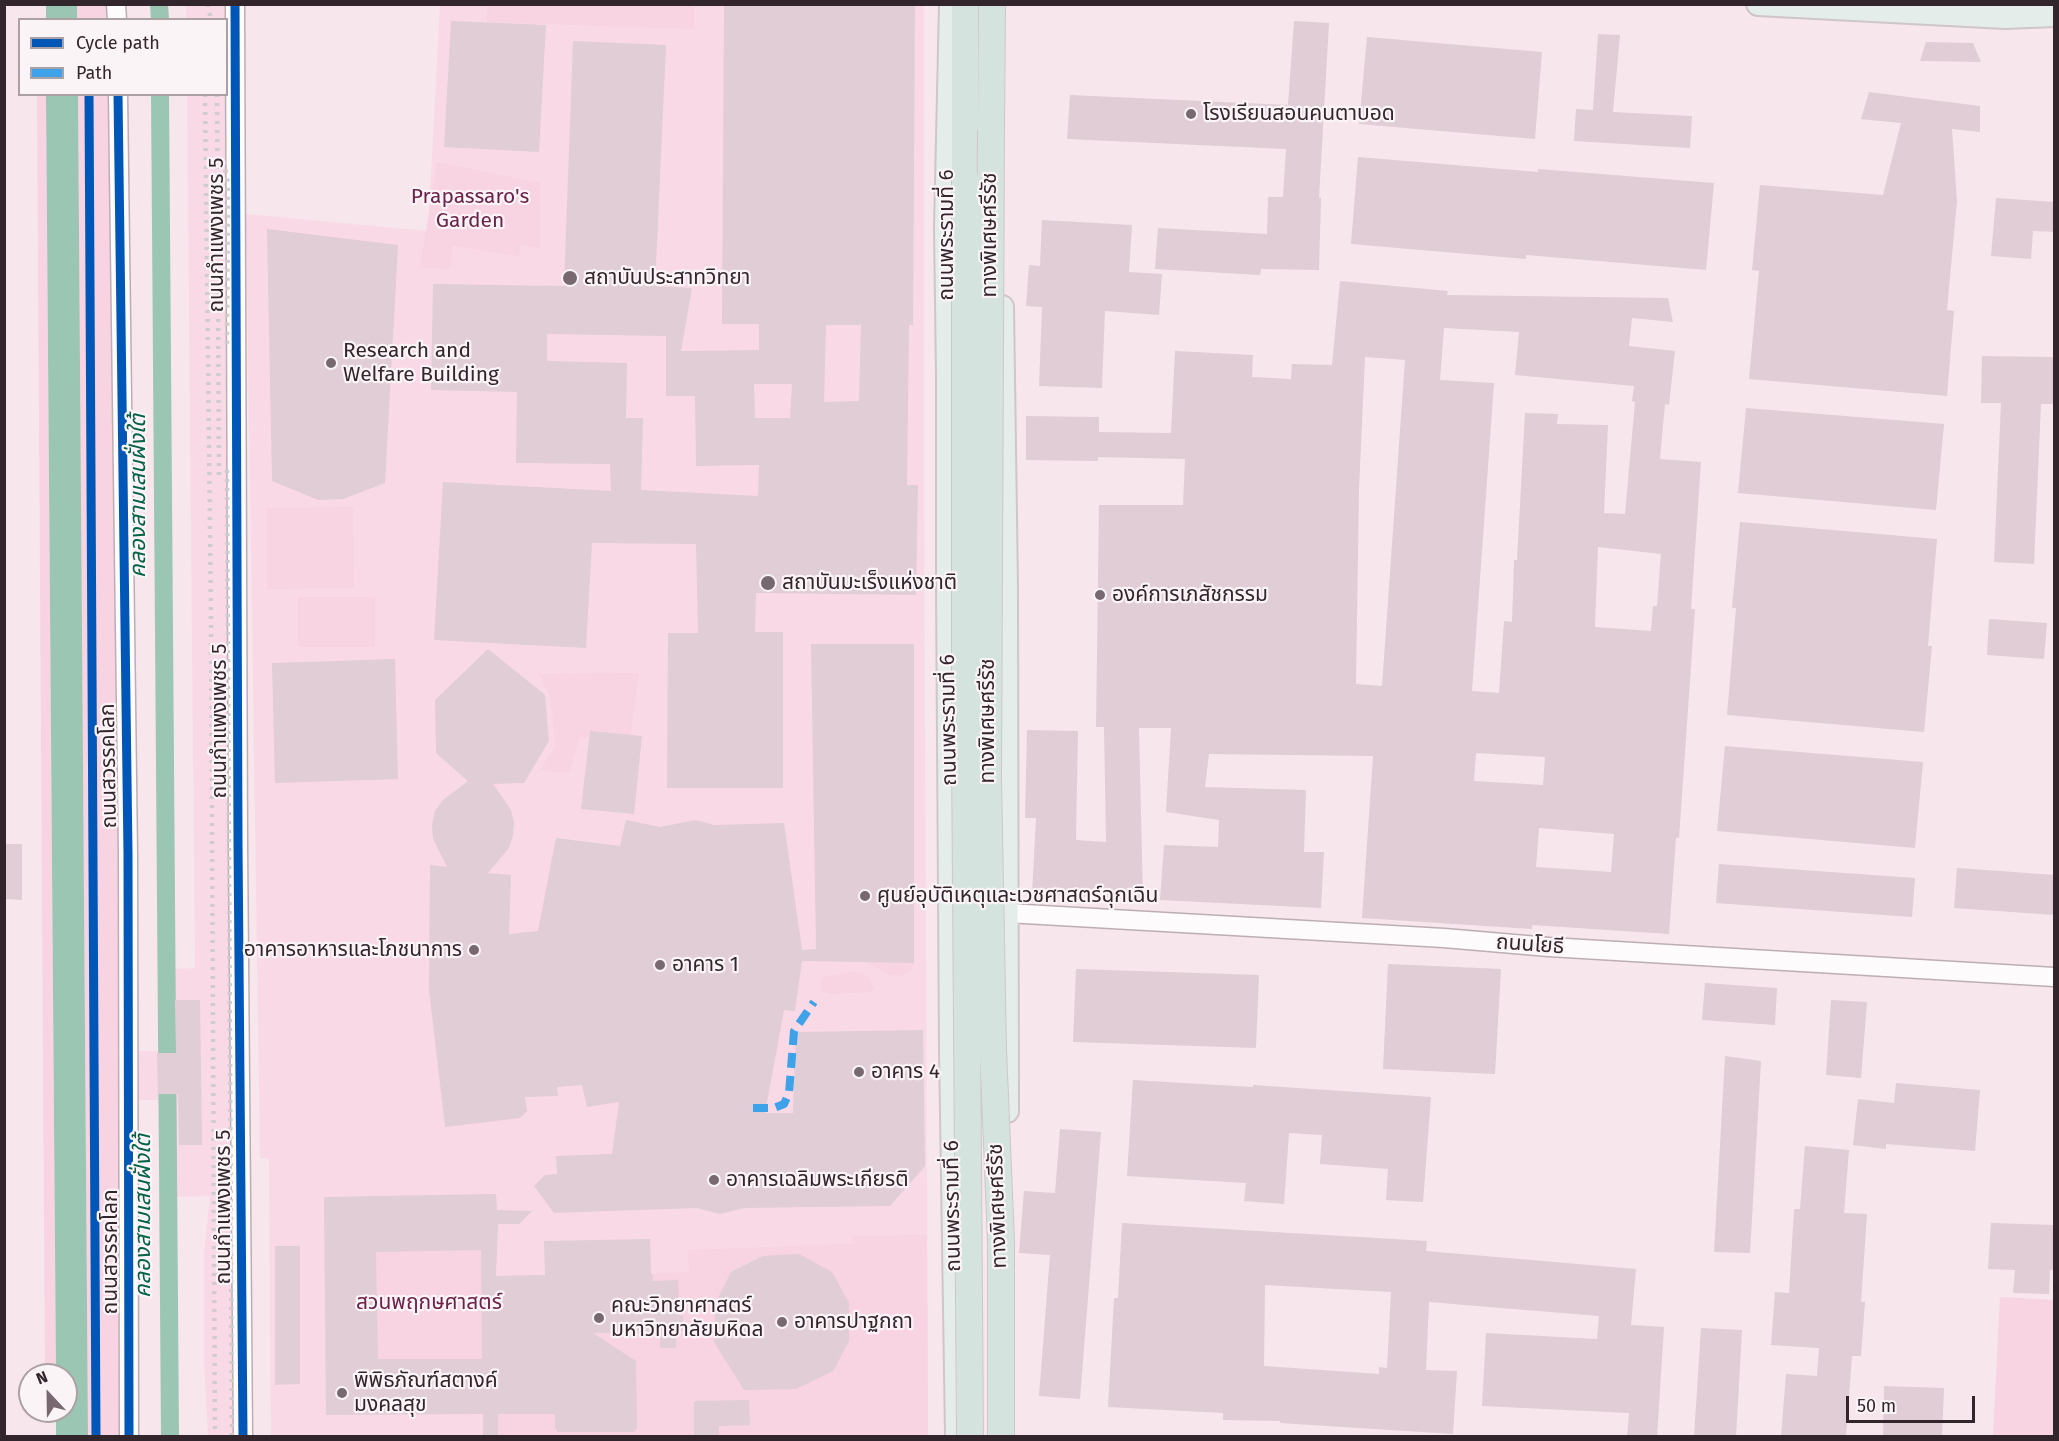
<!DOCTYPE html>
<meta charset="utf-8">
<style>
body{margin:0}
#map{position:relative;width:2059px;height:1441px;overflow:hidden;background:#f7e6ec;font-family:"Fira Sans",sans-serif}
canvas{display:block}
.frame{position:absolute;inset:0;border:6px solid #32252b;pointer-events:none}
.legend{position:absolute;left:18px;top:18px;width:210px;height:78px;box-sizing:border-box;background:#fbf4f7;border:2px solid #aba1a5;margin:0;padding:8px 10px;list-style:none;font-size:18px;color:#32252b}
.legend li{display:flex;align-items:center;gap:12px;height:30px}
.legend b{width:30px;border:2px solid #aba1a5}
.north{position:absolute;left:18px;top:1363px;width:60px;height:60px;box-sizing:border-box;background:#fbf4f7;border:2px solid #aba1a5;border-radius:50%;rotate:338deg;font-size:16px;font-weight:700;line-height:24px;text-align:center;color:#32252b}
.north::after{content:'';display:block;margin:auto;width:21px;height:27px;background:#77696f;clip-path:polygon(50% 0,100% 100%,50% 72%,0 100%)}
.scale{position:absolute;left:1846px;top:1396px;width:129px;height:27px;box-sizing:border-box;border:3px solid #32252b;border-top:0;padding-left:8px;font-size:18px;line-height:21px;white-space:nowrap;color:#32252b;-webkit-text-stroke:4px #fbf4f7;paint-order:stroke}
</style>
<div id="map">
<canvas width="2059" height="1441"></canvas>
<div class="frame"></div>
<ul class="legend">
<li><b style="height:8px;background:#0057b8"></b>Cycle path</li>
<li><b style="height:8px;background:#3ea2eb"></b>Path</li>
</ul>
<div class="north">N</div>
<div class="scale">50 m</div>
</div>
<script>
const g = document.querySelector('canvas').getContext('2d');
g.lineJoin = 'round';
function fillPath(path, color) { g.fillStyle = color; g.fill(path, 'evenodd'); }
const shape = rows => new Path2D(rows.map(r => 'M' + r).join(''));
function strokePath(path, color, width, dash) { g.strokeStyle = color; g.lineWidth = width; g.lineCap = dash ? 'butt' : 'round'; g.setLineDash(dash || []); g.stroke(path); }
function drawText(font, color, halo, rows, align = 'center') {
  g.font = font + ' "Fira Sans","Noto Sans Thai",sans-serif'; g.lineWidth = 4.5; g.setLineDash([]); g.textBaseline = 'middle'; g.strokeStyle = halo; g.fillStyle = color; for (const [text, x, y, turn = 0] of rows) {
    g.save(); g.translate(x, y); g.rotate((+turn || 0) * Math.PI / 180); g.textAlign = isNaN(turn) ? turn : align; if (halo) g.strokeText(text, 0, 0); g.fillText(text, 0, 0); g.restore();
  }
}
const built = shape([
 [186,5,226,5,226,19,186,19],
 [440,5,924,5,924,480,928,1436,271,1436,269,1159,260,1158,246,214,428,231],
 [226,94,233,858,229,969,230,1196,234,1195,237,1436,208,1436,204,1361,204,1252,210,1196,174,1197,174,1100,139,1100,139,1051,172,1051,172,969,195,968,187,95]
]);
const green = shape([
 [77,5,110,5,110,19,77,19],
 [487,5,694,5,694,29,487,22],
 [37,95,46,95,56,1375,45,1375],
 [78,95,111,95,118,848,119,1436,88,1436],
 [437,162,540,183,540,248,520,245,519,256,453,246,450,269,420,268],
 [353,507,354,588,267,589,267,508],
 [298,597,375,597,375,647,298,647],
 [639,673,630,739,580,737,569,773,540,770,555,747,551,698,539,674],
 [866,962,914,963,911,970,906,974,898,976,888,974],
 [850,972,866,975,874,987,872,992,829,994,822,991,820,983,824,977],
 [927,1235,928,1436,495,1436,495,1367,650,1274,689,1272,688,1250,852,1244,852,1236],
 [633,1358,637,1408,558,1410,558,1364],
 [481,1250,482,1359,378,1359,376,1267,324,1268,324,1252],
 [2000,1297,2054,1300,2054,1436,1993,1436]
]);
const water = shape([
 [46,5,77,5,77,19,46,19],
 [46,95,78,95,88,1436,56,1436,56,1411,66,1411,66,1375,56,1375]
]);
const canal = shape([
 [159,4,160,20],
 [160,94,170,1436]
]);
const building = shape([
 [724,4,915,4,913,325,909,325,907,485,918,485,916,595,756,593,755,632,783,632,783,788,667,788,668,633,698,633,696,544,592,543,586,648,434,640,443,482,611,491,610,464,516,463,517,392,431,390,433,284,564,286,573,41,666,45,655,286,692,288,681,351,759,350,759,324,722,324],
 [826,325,861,325,859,401,824,402],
 [547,334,666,336,666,396,695,396,696,466,759,465,758,496,641,490,643,418,626,418,627,363,547,361],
 [754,384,792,384,790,418,755,418],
 [451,21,546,25,539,152,444,147],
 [1294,21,1329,23,1319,198,1321,198,1319,270,1261,269,1260,275,1155,269,1158,228,1267,234,1268,197,1283,197,1286,149,1067,139,1070,95,1288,105],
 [1598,34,1620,35,1613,112,1692,116,1690,148,1574,141,1576,109,1593,110],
 [1367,37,1542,52,1535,139,1359,124],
 [1926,42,1973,43,1981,62,1920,61],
 [1869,92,1980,106,1980,132,1952,129,1957,201,1947,310,1954,311,1947,396,1749,379,1759,271,1752,270,1760,185,1883,195,1901,123,1861,119],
 [1358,157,1538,172,1538,169,1714,183,1706,270,1526,255,1526,259,1351,244],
 [1996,198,2055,202,2055,232,2033,231,2031,259,1991,256],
 [1042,220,1132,225,1129,272,1162,274,1159,315,1105,311,1102,388,1039,386,1042,307,1026,306,1029,265,1040,266],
 [267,229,398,245,385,483,343,499,318,500,272,481],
 [1340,281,1448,291,1447,295,1668,298,1673,322,1632,318,1629,346,1675,351,1669,405,1665,404,1660,459,1701,462,1691,609,1695,609,1679,838,1676,838,1669,934,1532,925,1532,929,1362,918,1373,756,1209,754,1205,787,1306,790,1304,852,1324,852,1321,908,1160,900,1164,845,1218,847,1219,820,1166,812,1171,728,1139,728,1143,899,1032,894,1036,818,1025,818,1027,730,1078,731,1076,840,1106,842,1104,727,1096,727,1099,505,1183,505,1185,459,1098,457,1098,461,1026,460,1026,416,1099,417,1099,432,1171,433,1175,351,1253,355,1252,377,1291,379,1292,364,1332,365],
 [1444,328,1519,332,1515,375,1634,386,1632,401,1635,402,1625,514,1604,513,1608,425,1557,424,1558,414,1525,413,1517,560,1514,560,1512,622,1504,621,1499,693,1472,691,1494,383,1440,380],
 [1365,357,1405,360,1382,686,1356,684,1359,489],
 [1598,547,1661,554,1657,606,1653,606,1651,631,1595,627],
 [1476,753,1545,757,1543,785,1474,781],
 [1539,828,1614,834,1611,872,1536,867],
 [1982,356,2055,357,2055,404,2041,404,2034,564,1994,562,2001,403,1981,403],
 [1746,408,1944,424,1936,510,1738,493],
 [1740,522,1937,539,1928,646,1932,646,1924,732,1727,715,1736,608,1732,608],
 [1989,619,2047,623,2044,659,1987,655],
 [811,644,914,644,914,963,802,961,795,1011,784,1010,765,1113,793,1113,796,1032,923,1030,925,1166,890,1206,744,1208,720,1214,697,1208,554,1213,534,1186,545,1175,557,1174,556,1156,612,1154,619,1102,587,1107,582,1085,557,1087,558,1096,525,1097,527,1111,520,1118,445,1127,429,989,430,865,447,867,433,839,432,825,435,811,443,800,468,781,436,753,435,700,488,649,545,695,549,741,524,783,493,784,511,810,514,823,513,836,509,848,488,873,511,875,509,934,538,931,556,838,620,846,626,820,660,827,696,820,714,825,784,823,802,950,816,949],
 [395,659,398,779,275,783,272,663],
 [590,731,642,736,634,814,581,809],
 [1725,746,1923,762,1915,848,1717,831],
 [4,844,22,844,22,900,4,899],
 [1719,864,1915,878,1912,917,1716,903],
 [1957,868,2055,875,2055,915,1954,908],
 [1388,964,1501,969,1495,1074,1383,1069],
 [1076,969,1259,975,1256,1048,1073,1042],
 [1705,983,1777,988,1775,1025,1702,1020],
 [175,1000,200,1000,202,1145,179,1145,178,1094,158,1094,157,1053,176,1053],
 [1831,1000,1867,1002,1861,1078,1826,1075],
 [1725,1056,1761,1061,1750,1253,1714,1252],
 [1133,1080,1253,1087,1253,1085,1431,1097,1423,1202,1386,1200,1388,1169,1320,1164,1322,1135,1289,1133,1284,1204,1244,1201,1246,1183,1127,1176],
 [1896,1083,1980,1090,1975,1151,1886,1144,1886,1149,1853,1145,1858,1099,1894,1103],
 [1060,1129,1101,1132,1080,1399,1039,1396,1050,1255,1019,1253,1024,1191,1055,1193],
 [1805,1146,1849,1150,1844,1213,1867,1214,1861,1302,1865,1302,1861,1356,1852,1356,1846,1437,1781,1437,1786,1374,1817,1376,1819,1348,1771,1345,1775,1292,1789,1293,1794,1209,1800,1209],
 [496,1194,497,1210,532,1211,519,1224,498,1224,496,1276,545,1275,544,1241,650,1239,651,1274,653,1274,653,1281,678,1280,680,1316,683,1316,683,1331,676,1331,676,1348,660,1348,660,1332,593,1333,636,1361,637,1428,633,1432,558,1432,555,1428,555,1414,498,1414,498,1437,483,1437,483,1414,326,1415,324,1197],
 [481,1250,482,1359,378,1359,376,1252],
 [1122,1223,1427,1241,1426,1251,1636,1269,1631,1325,1664,1327,1657,1437,1627,1437,1629,1413,1482,1406,1486,1333,1597,1339,1599,1316,1429,1302,1426,1370,1457,1371,1453,1434,1280,1423,1280,1421,1223,1420,1223,1413,1108,1407,1114,1298,1118,1298],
 [1265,1285,1391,1292,1387,1368,1379,1367,1379,1374,1264,1366],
 [1991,1223,2055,1225,2055,1270,2050,1270,2049,1294,2013,1293,2015,1270,1988,1269],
 [275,1246,300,1246,300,1384,275,1385],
 [799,1254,832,1272,849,1303,849,1341,833,1371,796,1389,744,1390,714,1342,715,1304,731,1272,763,1256],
 [1701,1328,1742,1330,1736,1437,1694,1437],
 [1884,1386,1944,1388,1942,1437,1883,1437],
 [749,1400,750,1425,719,1426,719,1437,694,1437,694,1401]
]);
const minor = shape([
 [116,4,117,20],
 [235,4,238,844,243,1436],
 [118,94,128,854,129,1436],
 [1007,913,1444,938,1549,947,2054,977]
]);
const major = shape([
 [951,4,946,228,948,376,948,584,951,1049,957,1436],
 [1758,4,2005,17,2054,15],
 [1002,307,1006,588,1007,1111]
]);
const highway = shape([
 [991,129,992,4],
 [965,179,965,4]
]);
const rail = shape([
 [208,4,211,20],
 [205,94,211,617,215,1436],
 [217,94,219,481],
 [224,161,228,184,227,344],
 [227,470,232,1436]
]);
const highwayBridge = shape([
 [991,129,988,778,993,1048,1001,1242,1001,1436],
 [965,179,965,749,970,1436]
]);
const quiet = shape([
 [753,1108,774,1108,784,1104,789,1093,794,1031,814,1002]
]);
const cycleway = shape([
 [235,4,238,844,243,1436],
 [89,94,96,1436],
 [118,94,128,854,129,1436]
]);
const markers = [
 [1191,114,6,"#77696f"],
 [570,278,8,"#77696f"],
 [331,363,6,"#77696f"],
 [768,583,8,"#77696f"],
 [1100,595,6,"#77696f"],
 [865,896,6,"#77696f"],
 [474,950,6,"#77696f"],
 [660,965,6,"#77696f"],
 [859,1072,6,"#77696f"],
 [714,1180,6,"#77696f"],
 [599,1318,6,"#77696f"],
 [782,1322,6,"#77696f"],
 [342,1393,6,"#77696f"]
];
const poiNames = [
 ["โรงเรียนสอนคนตาบอด",1203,114],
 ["สถาบันประสาทวิทยา",584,278],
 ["Research and",343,351],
 ["Welfare Building",343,375],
 ["สถาบันมะเร็งแห่งชาติ",782,583],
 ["องค์การเภสัชกรรม",1112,595],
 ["ศูนย์อุบัติเหตุและเวชศาสตร์ฉุกเฉิน",877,896],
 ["อาคารอาหารและโภชนาการ",462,950,"right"],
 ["อาคาร 1",672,965],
 ["อาคาร 4",871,1072],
 ["อาคารเฉลิมพระเกียรติ",726,1180],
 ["คณะวิทยาศาสตร์",611,1306],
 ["มหาวิทยาลัยมหิดล",611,1330],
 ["อาคารปาฐกถา",794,1322],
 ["พิพิธภัณฑ์สตางค์",354,1381],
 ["มงคลสุข",354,1405]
];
const parkNames = [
 ["Prapassaro's",470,197],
 ["Garden",470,221],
 ["สวนพฤกษศาสตร์",429,1303]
];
const streetNames = [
 ["ถนนกำแพงเพชร 5",217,235,-90],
 ["ถนนพระรามที่ 6",947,235,-90],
 ["ทางพิเศษศรีรัช",990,235,-90],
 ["ถนนพระรามที่ 6",949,720,-91],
 ["ถนนกำแพงเพชร 5",220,721,-90],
 ["ทางพิเศษศรีรัช",988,721,-90],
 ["ถนนสวรรคโลก",109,766,-91],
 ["ถนนโยธี",1530,945,4],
 ["ถนนพระรามที่ 6",953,1206,-91],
 ["ทางพิเศษศรีรัช",998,1206,-92],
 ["ถนนกำแพงเพชร 5",224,1207,-90],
 ["ถนนสวรรคโลก",111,1252,-90]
];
const waterNames = [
 ["คลองสามเสนฝั่งใต้",139,496,-90],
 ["คลองสามเสนฝั่งใต้",144,1216,-90]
];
fillPath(built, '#f9d9e5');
fillPath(green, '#f8d3e2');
fillPath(water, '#9bc6b3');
strokePath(canal, '#9bc6b3', 18);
fillPath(building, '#e0cdd5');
strokePath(minor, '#bcaeb4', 21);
strokePath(major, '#cfc6c9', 26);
strokePath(highway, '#cfc6c9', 28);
strokePath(minor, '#fefbfc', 18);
strokePath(major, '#e5edea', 22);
strokePath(highway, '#d5e3de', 26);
strokePath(rail, '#d0cccd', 4.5, [3, 6]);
strokePath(highwayBridge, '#cfc6c9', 28, []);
strokePath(highwayBridge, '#d5e3de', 26);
strokePath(quiet, '#3ea2eb', 8, [15, 8]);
strokePath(cycleway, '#0057b8', 9);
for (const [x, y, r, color] of markers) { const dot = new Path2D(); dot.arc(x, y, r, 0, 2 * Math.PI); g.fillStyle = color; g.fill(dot); strokePath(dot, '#fbf4f7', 2); }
drawText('21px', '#32252b', '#fbf4f7', poiNames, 'left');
drawText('21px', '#6c2249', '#fbf4f7', parkNames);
drawText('21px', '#32252b', '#fbf4f7', streetNames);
drawText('italic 22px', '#046247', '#fbf4f7', waterNames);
</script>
